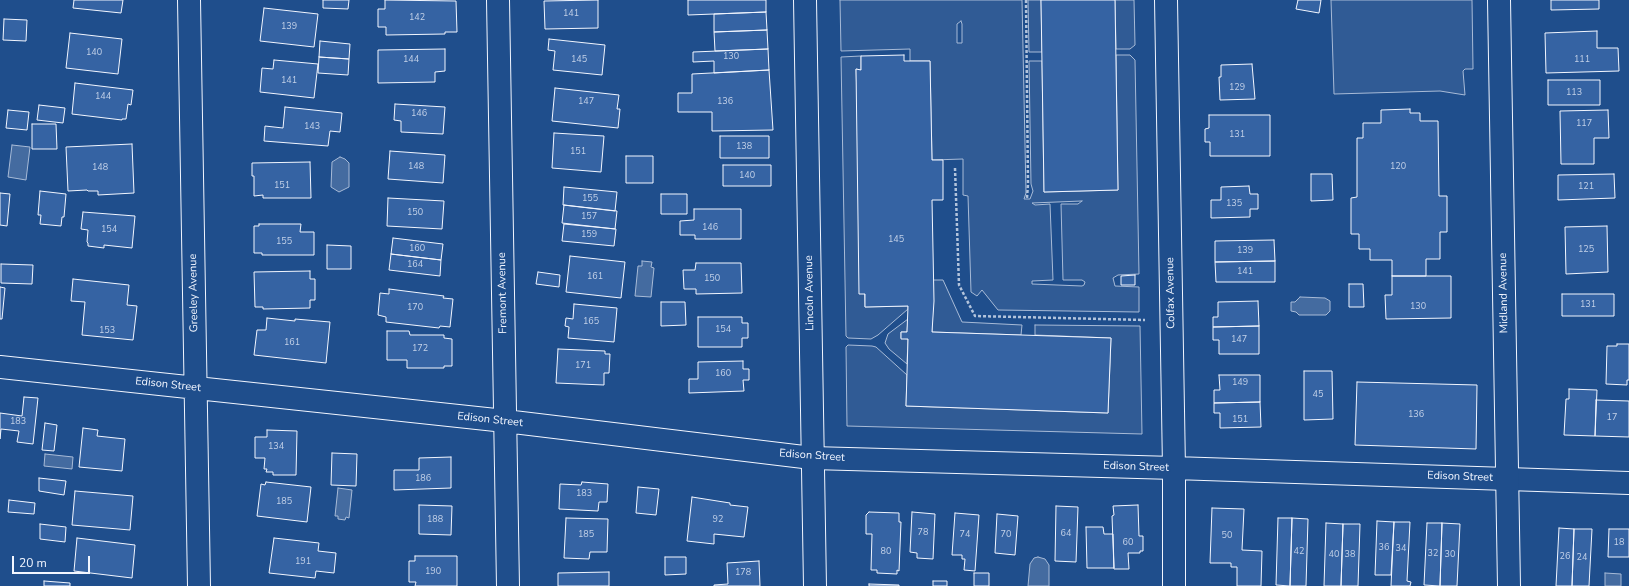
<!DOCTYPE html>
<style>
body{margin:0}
#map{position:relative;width:1629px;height:586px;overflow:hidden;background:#1f4e8c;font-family:"Nunito Sans",sans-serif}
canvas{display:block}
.scale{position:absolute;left:12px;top:556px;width:78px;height:18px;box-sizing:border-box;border:2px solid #f2f6ff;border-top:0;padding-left:5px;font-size:12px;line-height:14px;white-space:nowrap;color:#f2f6ff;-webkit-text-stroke:3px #1f4e8c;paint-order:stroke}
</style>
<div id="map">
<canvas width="1629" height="586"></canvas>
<div class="scale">20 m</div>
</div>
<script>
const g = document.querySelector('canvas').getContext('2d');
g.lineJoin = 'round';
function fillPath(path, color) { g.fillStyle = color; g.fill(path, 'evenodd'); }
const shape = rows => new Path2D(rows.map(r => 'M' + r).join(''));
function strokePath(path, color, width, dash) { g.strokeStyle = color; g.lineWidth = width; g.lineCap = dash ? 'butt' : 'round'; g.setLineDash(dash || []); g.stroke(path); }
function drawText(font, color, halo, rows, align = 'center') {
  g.font = font + ' "Nunito Sans",sans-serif'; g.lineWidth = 3; g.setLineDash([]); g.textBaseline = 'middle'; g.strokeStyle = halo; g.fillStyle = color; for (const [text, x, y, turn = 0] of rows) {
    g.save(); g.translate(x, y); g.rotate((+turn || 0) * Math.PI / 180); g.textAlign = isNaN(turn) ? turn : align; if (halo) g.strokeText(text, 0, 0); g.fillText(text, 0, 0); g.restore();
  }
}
const built = shape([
 [840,0,1022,0,1026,193,1024,199,1030,199,1033,191,1031,184,1029,61,1042,61,1044,192,1118,190,1116,55,1130,55,1135,60,1139,274,1118,275,1113,278,1115,286,1139,287,1139,312,998,310,982,290,977,296,971,292,968,196,963,195,963,159,932,160,930,61,910,61,910,49,841,51,840,0],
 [961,21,962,24,962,43,957,43,957,24,961,21],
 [1082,201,1078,204,1061,204,1063,280,1082,280,1085,282,1084,285,1082,286,1032,284,1032,281,1053,280,1050,204,1035,205,1032,203,1082,201],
 [1028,0,1041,0,1042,52,1029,52,1028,0],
 [1115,0,1134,0,1135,45,1130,49,1116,49,1115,0],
 [1331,0,1472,0,1473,69,1465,69,1463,71,1465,95,1440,91,1334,94,1331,0],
 [861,56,861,70,856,69,865,307,908,306,908,309,878,335,871,339,848,338,846,336,841,57,861,56],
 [933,280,943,280,962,322,1022,325,1021,335,932,332,933,280],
 [908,319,907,332,901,332,901,338,908,339,907,364,889,349,885,343,888,334,908,319],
 [1035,325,1140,326,1142,434,847,426,846,347,848,345,872,346,876,347,907,375,906,406,1108,413,1111,338,1035,335,1035,325]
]);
const water = shape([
 [12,145,30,147,26,180,8,177,12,145],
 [340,157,345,159,349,163,349,187,339,192,331,187,332,162,340,157],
 [642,261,652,262,651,267,654,268,651,297,635,296,638,266,642,266,642,261],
 [1300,297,1325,298,1330,301,1330,311,1326,315,1299,315,1296,312,1291,311,1291,302,1295,302,1300,297],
 [45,454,73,457,72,469,44,466,45,454],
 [338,488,352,490,349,518,346,517,345,520,338,519,338,516,335,516,338,488],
 [1038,557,1045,559,1049,565,1049,586,1028,586,1030,564,1034,558,1038,557],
 [1605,573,1621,574,1621,586,1605,586,1605,573]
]);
const building = shape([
 [74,0,123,0,121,13,73,8,74,0],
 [323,0,349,0,348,9,323,8,323,0],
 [385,0,456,1,457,32,445,32,445,34,386,35,386,27,378,27,378,9,385,9,385,0],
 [598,0,598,28,545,29,544,1,598,0],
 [688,0,766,0,766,12,688,15,688,0],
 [1041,0,1115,0,1118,190,1044,192,1041,0],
 [1298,0,1321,0,1319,13,1296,9,1298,0],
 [1551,0,1599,0,1599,9,1551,10,1551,0],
 [264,8,318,14,314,47,260,41,264,8],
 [766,12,767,30,714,32,714,14,766,12],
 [4,19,27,20,26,41,3,40,4,19],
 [767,30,768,49,715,51,714,32,767,30],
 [1597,31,1597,48,1618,48,1619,71,1546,73,1545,33,1597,31],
 [70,33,122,39,118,74,66,68,70,33],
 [549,39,605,45,602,75,553,70,555,51,548,50,549,39],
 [320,41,350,44,349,59,319,57,320,41],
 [445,49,445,71,435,72,435,82,378,83,378,50,445,49],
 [768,49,769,70,714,73,714,61,693,62,693,52,768,49],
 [904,55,904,61,930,61,932,160,943,160,943,200,932,200,934,301,932,332,1111,338,1108,413,906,406,908,339,901,339,901,332,907,332,908,306,865,307,865,294,859,294,856,69,861,70,861,56,904,55],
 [319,57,349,59,348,75,318,73,319,57],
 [274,60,318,64,314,98,260,92,262,68,273,69,274,60],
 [1252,64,1255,99,1220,100,1219,77,1221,77,1221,65,1252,64],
 [769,70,773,130,712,131,712,112,678,112,678,93,692,93,692,74,769,70],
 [1548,80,1600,80,1600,105,1548,105,1548,80],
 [75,83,133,90,131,105,128,104,126,119,122,119,122,120,72,114,75,83],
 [555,88,619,95,617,109,620,109,618,128,552,121,555,88],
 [395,104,445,107,443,134,401,132,401,121,394,120,395,104],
 [39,105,65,108,63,123,37,120,39,105],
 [285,107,342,113,340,132,330,131,328,146,264,141,265,126,283,128,285,107],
 [1410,109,1410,113,1420,113,1420,121,1438,121,1439,196,1447,196,1447,232,1440,232,1440,259,1426,259,1426,276,1392,276,1392,260,1370,260,1370,249,1359,249,1359,234,1351,234,1351,198,1357,197,1357,138,1363,138,1363,123,1381,123,1381,110,1410,109],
 [8,110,29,112,27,130,6,128,8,110],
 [1608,110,1609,138,1594,138,1594,164,1561,164,1560,111,1608,110],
 [1209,115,1270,115,1270,156,1210,156,1210,142,1205,142,1205,129,1209,128,1209,115],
 [32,124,56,124,57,149,32,149,32,124],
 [554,133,604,136,601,172,552,168,554,133],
 [720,136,769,136,769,158,720,158,720,136],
 [132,144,134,193,98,195,98,191,88,191,87,190,68,191,66,147,132,144],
 [390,151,445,155,443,183,388,179,390,151],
 [626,156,653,156,653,183,626,183,626,156],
 [310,162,311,198,263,198,263,195,254,196,254,176,252,176,252,163,310,162],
 [723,165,771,165,771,186,723,186,723,165],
 [1311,174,1332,174,1333,200,1311,201,1311,174],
 [1614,174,1615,198,1558,200,1558,175,1614,174],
 [1249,186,1250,194,1258,194,1258,209,1250,209,1250,217,1211,218,1211,200,1221,200,1221,187,1249,186],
 [564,187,617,192,615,211,563,205,564,187],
 [40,191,66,194,64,217,62,217,61,226,40,224,41,215,38,215,40,191],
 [0,193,10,194,7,226,0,225,0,193],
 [661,194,687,194,687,214,661,214,661,194],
 [388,198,444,201,442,229,387,226,388,198],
 [564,205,617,211,615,229,562,223,564,205],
 [694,209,741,209,741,239,695,239,695,235,680,235,680,221,694,220,694,209],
 [83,212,135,216,132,248,104,245,104,248,88,246,88,243,87,242,88,230,81,229,83,212],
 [259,224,301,224,300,232,314,232,314,255,262,255,262,253,254,253,254,226,259,226,259,224],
 [564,224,616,229,614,246,562,241,564,224],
 [1607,226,1608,272,1566,274,1565,227,1607,226],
 [393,238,443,244,441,260,391,254,393,238],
 [1274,240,1275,261,1215,262,1215,241,1274,240],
 [327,245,351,246,351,269,327,269,327,245],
 [391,254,441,260,440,276,389,270,391,254],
 [570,256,625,262,621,298,566,292,570,256],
 [1275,261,1275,282,1216,282,1215,262,1275,261],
 [696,263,741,263,742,293,696,294,696,289,684,289,683,270,695,270,696,263],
 [1,264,33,265,32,284,1,283,1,264],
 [310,271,310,279,315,279,315,300,310,300,310,308,263,309,263,307,255,307,254,272,310,271],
 [538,272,560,275,559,287,536,284,538,272],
 [1135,275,1135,285,1121,285,1121,276,1135,275],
 [1392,276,1451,276,1451,318,1386,319,1385,295,1392,295,1392,276],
 [73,279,129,285,127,305,137,306,133,340,82,335,85,302,71,301,73,279],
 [1349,284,1363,284,1364,307,1349,307,1349,284],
 [0,287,5,288,2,319,0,319,0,287],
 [389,289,444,296,443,298,453,299,450,327,440,326,439,328,386,322,386,317,378,315,380,293,389,294,389,289],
 [1562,294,1614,294,1614,316,1562,316,1562,294],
 [1258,301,1259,326,1213,327,1213,317,1218,317,1218,302,1258,301],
 [661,302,685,302,686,325,661,326,661,302],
 [574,304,617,308,614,342,568,338,569,327,565,326,566,318,573,319,574,304],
 [698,317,742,317,742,323,748,323,748,338,742,338,742,347,698,347,698,317],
 [267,318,295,321,295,319,330,322,326,363,254,355,257,330,266,330,267,318],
 [1259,326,1259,354,1219,354,1219,340,1213,340,1213,327,1259,326],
 [387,331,409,331,410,335,444,335,444,338,452,339,452,366,444,366,444,368,407,368,407,360,387,360,387,331],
 [1617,344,1629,344,1629,380,1627,380,1627,385,1606,384,1607,346,1617,346,1617,344],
 [558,349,605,351,605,354,610,354,609,373,604,373,604,385,556,383,558,349],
 [743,361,743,369,749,369,749,380,743,380,744,391,689,393,689,379,698,379,698,362,743,361],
 [1304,371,1332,371,1333,419,1304,420,1304,371],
 [1219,375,1260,375,1260,402,1214,403,1214,390,1220,390,1219,375],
 [1357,382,1477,385,1476,449,1355,445,1357,382],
 [1569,389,1597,390,1595,436,1564,435,1566,399,1569,399,1569,389],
 [24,397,38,398,33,444,17,442,19,431,1,429,0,439,0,413,22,416,24,397],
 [1596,400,1629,401,1629,437,1595,436,1596,400],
 [1260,402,1261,427,1220,428,1220,413,1214,413,1214,403,1260,402],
 [45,423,57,425,54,451,42,450,45,423],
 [83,428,98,430,97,436,125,439,122,471,79,467,83,428],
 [267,430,297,431,296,475,273,475,273,472,266,472,267,469,264,469,265,458,255,458,255,437,267,437,267,430],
 [332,453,357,454,356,486,331,485,332,453],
 [451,457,451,488,394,490,394,470,419,470,419,458,451,457],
 [39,478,66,481,64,495,39,491,39,478],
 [266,482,311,487,307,522,257,516,261,484,265,485,266,482],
 [582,482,608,484,607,502,599,502,598,511,559,509,560,484,581,485,582,482],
 [638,487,659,489,656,515,636,513,638,487],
 [75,491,133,496,130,530,72,525,75,491],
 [692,497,730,503,730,505,748,507,744,537,714,534,714,544,687,541,692,497],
 [9,500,35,503,34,514,8,512,9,500],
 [419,505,452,506,451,535,419,534,419,505],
 [1138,505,1139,536,1143,536,1143,551,1140,551,1140,553,1128,553,1129,569,1114,569,1112,516,1114,515,1113,506,1138,505],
 [1056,506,1078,507,1076,562,1055,561,1056,506],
 [1212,508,1244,509,1242,550,1262,551,1261,586,1237,586,1237,567,1231,567,1231,563,1210,563,1212,508],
 [869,512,899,513,899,522,901,522,899,571,897,570,897,574,877,573,877,570,871,570,872,534,866,534,866,515,869,512],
 [912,512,935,514,933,559,917,558,917,553,910,552,912,512],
 [955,513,979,515,975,571,964,570,965,559,962,559,962,555,952,555,955,513],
 [997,514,1018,516,1015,555,995,553,997,514],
 [566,518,608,519,607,552,590,552,589,559,564,558,566,518],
 [1278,518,1292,518,1290,586,1276,585,1278,518],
 [1292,518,1308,519,1306,586,1290,586,1292,518],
 [1377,521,1394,522,1391,575,1375,575,1377,521],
 [1394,522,1410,522,1407,581,1411,582,1410,586,1391,586,1394,522],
 [1326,523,1343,524,1341,586,1324,586,1326,523],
 [1427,523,1442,523,1440,586,1424,585,1427,523],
 [1442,523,1460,524,1457,586,1440,586,1442,523],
 [40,524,66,527,65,542,40,539,40,524],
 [1343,524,1360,524,1358,586,1341,586,1343,524],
 [1086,527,1103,527,1104,534,1113,534,1114,568,1087,568,1086,527],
 [1559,528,1574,529,1572,586,1556,586,1559,528],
 [1574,529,1592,529,1589,586,1572,586,1574,529],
 [1609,529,1629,529,1629,557,1608,557,1609,529],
 [77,538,135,545,132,578,74,571,77,538],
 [274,538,319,543,318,551,336,553,334,573,316,571,315,578,269,573,274,538],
 [415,556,457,556,457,586,415,586,416,582,409,582,409,561,415,561,415,556],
 [665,557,686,557,686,574,665,575,665,557],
 [759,561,760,586,714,586,714,585,728,584,727,563,759,561],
 [609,572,609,586,558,586,558,573,609,572],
 [974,573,989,573,989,586,974,586,974,573],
 [44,581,70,583,70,586,44,586,44,581],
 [933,581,947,581,947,586,933,586,933,581],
 [869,584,899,585,899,586,869,586,869,584]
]);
const path = shape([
 [1026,0,1028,184,1027,198],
 [955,168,959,285,975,316,1145,320]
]);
const street = shape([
 [189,0,199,586],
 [498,0,508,586],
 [1166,0,1174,468,1174,586],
 [0,367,505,421,812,458,1174,468,1629,483]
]);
const secondary = shape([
 [805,0,815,586],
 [1499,0,1509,586]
]);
const numberNames = [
 ["141",571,14],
 ["142",417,18],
 ["139",289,27],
 ["140",94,53],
 ["130",731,57],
 ["144",411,60],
 ["145",579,60],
 ["111",1582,60],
 ["141",289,81],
 ["129",1237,88],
 ["113",1574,93],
 ["144",103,97],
 ["147",586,102],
 ["136",725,102],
 ["146",419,114],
 ["117",1584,124],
 ["143",312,127],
 ["131",1237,135],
 ["138",744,147],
 ["151",578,152],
 ["148",416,167],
 ["120",1398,167],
 ["148",100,168],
 ["140",747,176],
 ["151",282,186],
 ["121",1586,187],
 ["155",590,199],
 ["135",1234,204],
 ["150",415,213],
 ["157",589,217],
 ["146",710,228],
 ["154",109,230],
 ["159",589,235],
 ["145",896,240],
 ["155",284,242],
 ["160",417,249],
 ["125",1586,250],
 ["139",1245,251],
 ["164",415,265],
 ["141",1245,272],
 ["161",595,277],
 ["150",712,279],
 ["131",1588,305],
 ["130",1418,307],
 ["170",415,308],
 ["165",591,322],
 ["154",723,330],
 ["153",107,331],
 ["147",1239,340],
 ["161",292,343],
 ["172",420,349],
 ["171",583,366],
 ["160",723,374],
 ["149",1240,383],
 ["45",1318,395],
 ["136",1416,415],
 ["17",1612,418],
 ["151",1240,420],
 ["183",18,422],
 ["134",276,447],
 ["186",423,479],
 ["183",584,494],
 ["185",284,502],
 ["188",435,520],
 ["92",718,520],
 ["78",923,533],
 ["64",1066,534],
 ["185",586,535],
 ["74",965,535],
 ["70",1006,535],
 ["50",1227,536],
 ["60",1128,543],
 ["18",1619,543],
 ["36",1384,548],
 ["34",1401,549],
 ["80",886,552],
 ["42",1299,552],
 ["32",1433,554],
 ["40",1334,555],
 ["38",1350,555],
 ["30",1450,555],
 ["26",1565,557],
 ["24",1582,558],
 ["191",303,562],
 ["190",433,572],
 ["178",743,573]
];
const streetNames = [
 ["Greeley Avenue",194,293,-91],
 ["Fremont Avenue",503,293,-91],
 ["Lincoln Avenue",810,293,-91],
 ["Colfax Avenue",1171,293,-91],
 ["Midland Avenue",1504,293,-91],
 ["Edison Street",168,385,6],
 ["Edison Street",490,420,6],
 ["Edison Street",812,456,4],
 ["Edison Street",1136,467,2],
 ["Edison Street",1460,477,2]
];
fillPath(built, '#305b95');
strokePath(built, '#a8bbd7', 1);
fillPath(water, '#446ba0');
strokePath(water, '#a8bbd7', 1);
fillPath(building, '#3563a3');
strokePath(building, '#f2f6ff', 1);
strokePath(street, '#f2f6ff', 24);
strokePath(secondary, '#f2f6ff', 24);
strokePath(path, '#b3c4dc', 2.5, [3, 2]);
strokePath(street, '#1f4e8c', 22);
strokePath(secondary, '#1f4e8c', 22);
drawText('9px', '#c3d1e8', null, numberNames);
drawText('11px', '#f2f6ff', '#1f4e8c', streetNames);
</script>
